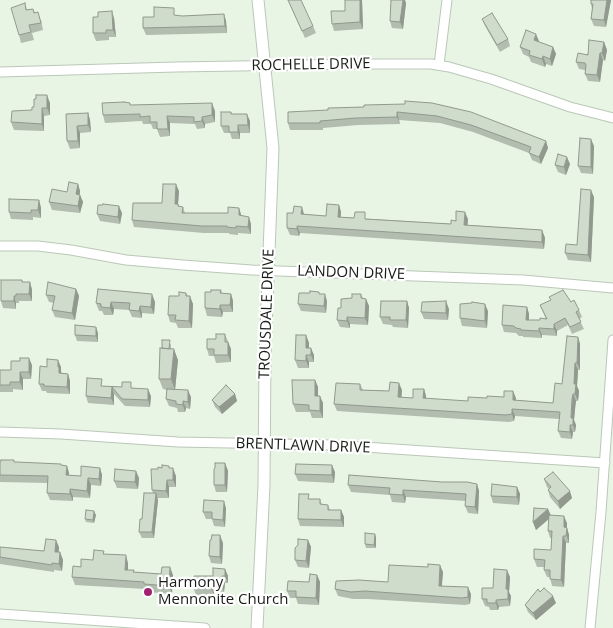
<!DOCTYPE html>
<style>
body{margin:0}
canvas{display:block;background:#e8f5e5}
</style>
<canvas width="613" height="628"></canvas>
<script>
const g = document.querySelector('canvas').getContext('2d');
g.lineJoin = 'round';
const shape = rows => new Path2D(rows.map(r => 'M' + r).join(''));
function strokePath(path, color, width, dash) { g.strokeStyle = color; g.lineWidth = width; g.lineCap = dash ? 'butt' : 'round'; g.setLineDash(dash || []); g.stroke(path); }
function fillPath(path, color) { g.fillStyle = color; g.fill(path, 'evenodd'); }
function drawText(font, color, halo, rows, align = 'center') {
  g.font = font + ' "Open Sans",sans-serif'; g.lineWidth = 4.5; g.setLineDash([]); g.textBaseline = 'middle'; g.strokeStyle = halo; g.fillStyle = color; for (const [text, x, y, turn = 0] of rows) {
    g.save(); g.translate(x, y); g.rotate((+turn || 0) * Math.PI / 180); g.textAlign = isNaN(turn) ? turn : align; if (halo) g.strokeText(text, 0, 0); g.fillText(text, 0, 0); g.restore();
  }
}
const minor = shape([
 [439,65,447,0],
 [0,72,176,67,364,64,431,64,449,67,491,79,570,107,613,118],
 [0,246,38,246,71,250,126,260,183,265,252,270,523,280,613,288],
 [0,432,61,434,178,442,334,445,605,463],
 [0,614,205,628],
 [590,628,601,512,613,340]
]);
const tertiary = shape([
 [257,628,264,485,265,357,273,148,258,0]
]);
const wall = shape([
 [288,0,313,26,316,33,305,38],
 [362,0,363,29,334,31,332,24,345,11],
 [591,0,611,0,606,27,594,26,591,19,592,9,591,4],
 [25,3,27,10,33,9,35,13,41,20,43,30,32,33,34,40,21,43,19,35],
 [406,3,403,29,392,28,390,21],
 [224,14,226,21,227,33,146,35,143,28,176,15,182,16],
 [114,18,116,37,109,37,109,40,96,41,93,33],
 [482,19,508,39,510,46,500,52,485,26],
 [539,41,539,42,553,47,556,54,552,66,546,64,545,67,531,62,529,57,523,54,520,47],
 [604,42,607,50,605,61,603,60,600,82,588,81,585,74,585,70,579,69,576,62],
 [50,103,50,115,44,116,44,131,14,130,11,122,32,110],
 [130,103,130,105,215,111,215,122,205,124,205,128,197,129,195,124,170,123,170,136,160,137,157,129,153,129,151,124,143,124,142,121,105,123,103,115],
 [405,104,546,141,548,148,541,164,532,160,529,153,473,132,440,123,399,120,400,124,358,125,323,128,323,130,290,130,288,123,328,110],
 [231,112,232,114,250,121,250,133,240,133,240,139,232,139,230,133,224,133,221,126],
 [88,113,90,120,91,132,80,133,80,148,70,149,67,141,66,114],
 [594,146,593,174,581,173,578,166],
 [570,164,566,175,558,172,555,165],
 [78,184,80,191,80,195,83,202,80,213,52,210,49,202,67,192],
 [179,191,178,204,179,206,183,207,185,213,241,214,241,216,251,224,251,234,238,233,238,235,229,234,229,233,204,233,134,227,132,220,162,203],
 [594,197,591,262,568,260,565,253,577,245],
 [39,200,41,208,41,218,33,217,33,220,11,219,9,212],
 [103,205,122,213,120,224,100,221,97,214],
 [339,205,341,212,341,217,451,224,456,221,468,219,467,225,542,230,545,238,544,249,300,233,299,236,290,235,287,228,293,213,326,216],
 [22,280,23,282,30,282,32,290,32,301,19,301,19,303,16,303,16,309,3,308,1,301],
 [76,289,79,296,75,320,55,317,52,310,54,303,49,302,46,295],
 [98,289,155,302,154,314,142,313,142,318,132,317,129,310,114,309,113,315,104,315,102,311,99,311,96,303],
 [221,290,222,293,231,294,233,301,233,312,223,312,222,317,207,316,205,308,211,292],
 [186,293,188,296,193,304,192,328,178,328,176,323,170,322,168,315],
 [361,294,363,298,366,299,369,306,368,325,350,324,350,328,340,327,337,320,341,308,352,298],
 [327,301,326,313,301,311,298,304],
 [407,301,409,308,408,328,393,327,392,325,383,324,380,317],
 [571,302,579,310,582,317,579,319,584,329,572,334,568,325,557,331,557,336,542,335,542,338,523,337,523,336,519,336,516,333,504,332,502,325,527,307,529,314,529,320,540,320,546,319,540,305],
 [449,309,448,320,424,319,421,312],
 [488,311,487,328,462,326,460,318],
 [98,333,98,342,77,341,75,335],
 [225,334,231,349,231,362,216,363,214,356,209,356,207,349,216,339],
 [306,335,309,343,309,348,314,355,314,362,309,362,309,368,298,368,295,360],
 [578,337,580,344,580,370,578,370,577,386,579,391,578,401,576,401,575,406,574,420,576,425,575,432,573,432,572,439,561,438,558,431,559,419,515,416,514,421,509,422,337,411,334,404,360,384,363,390,389,391,402,390,401,397,413,398,424,389,426,396,426,399,468,401,487,398,504,397,513,391,515,400,553,403,562,384],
 [171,344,171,349,178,360,175,390,191,397,190,409,186,408,185,412,178,412,177,408,169,406,166,399,167,390,163,389,159,379,162,348],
 [32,365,31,379,23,379,23,390,13,389,13,392,0,392,0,370,11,370],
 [61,367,61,373,68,374,70,381,70,394,47,393,46,391,42,391,39,384],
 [315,380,318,387,318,396,323,403,323,418,312,418,310,412,296,412,293,404],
 [104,386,133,388,151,396,150,407,125,406,114,394,114,405,88,403,86,396],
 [235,394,237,401,222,414,215,407,212,400],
 [0,461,67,466,69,473,69,475,81,476,100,468,102,475,101,486,91,485,90,498,73,497,73,501,50,500,47,493,48,483,0,482],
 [225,463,228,471,227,492,216,492,214,485,215,468],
 [170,468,176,476,176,487,169,487,169,498,157,498,158,500,154,538,142,538,139,532,142,519,153,493,152,490],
 [335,472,334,483,298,481,295,474],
 [139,478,138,489,117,488,114,481],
 [544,479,572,498,560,509,550,497,548,490,549,489,547,487],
 [477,484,479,491,478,514,468,513,465,506,466,501,406,497,405,503,392,502,390,495,351,492,348,485],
 [517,487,520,494,519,505,493,503,491,496],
 [320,499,322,505,328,505,330,510,341,510,344,517,344,527,300,526,298,519],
 [226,508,225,527,214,526,212,519,206,519,203,512],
 [548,509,551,515,567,523,567,528,569,535,569,543,566,543,564,587,552,586,550,577,547,577,544,570,544,567,537,567,534,559,551,550,552,538,550,538,548,531,549,519,536,530,533,522],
 [96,515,94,523,86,522,85,519],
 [376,537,376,548,366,548,365,544],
 [308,540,311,547,309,568,298,567,295,560],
 [223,543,222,564,211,563,209,556],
 [0,547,44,551,59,547,58,552,60,552,63,560,62,571,54,570,54,572,0,564],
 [105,554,128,563,128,570,134,570,134,572,173,575,172,594,147,592,146,589,75,585,72,577,81,567],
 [225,569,228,576,228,583,225,583,224,592,214,592,214,595,196,595,193,587],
 [443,572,442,586,471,594,470,604,465,605,368,599,353,599,338,596,335,589,388,582],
 [317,575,320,582,319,605,298,604,296,598,290,598,287,591,309,582],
 [510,577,509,593,511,596,510,606,499,607,498,610,490,610,489,607,485,606,482,599,493,588],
 [556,603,536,620,528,612,525,605]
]);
const shadedWall = shape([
 [360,0,362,0,363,29,360,22],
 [403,0,405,0,406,3,403,29,400,22],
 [607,0,611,0,606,27,604,20],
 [112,11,114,18,116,37,113,30],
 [224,14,226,21,227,33,225,26],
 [536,34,539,41,537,48,534,40],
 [604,42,607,50,605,61,602,53],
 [553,47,556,54,552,66,550,59],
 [600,53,603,60,600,82,597,75],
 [543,56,546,64,545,67,542,59],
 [47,95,50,103,50,115,47,108],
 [212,103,215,111,215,122,212,115],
 [42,108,44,116,44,131,42,124],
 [397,112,400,124,397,117],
 [88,113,90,120,91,132,88,125],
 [247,114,250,121,250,133,248,125],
 [167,116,170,123,170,136,168,129],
 [202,117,205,124,205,128,202,121],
 [238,125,240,133,240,139,238,132],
 [77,126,80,133,80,148,78,141],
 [591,139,594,146,593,174,591,167],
 [546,141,548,148,541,164,539,157],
 [567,157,570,164,566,175,564,167],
 [78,184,80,191,79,198,80,195,83,202,80,213,78,206,76,194],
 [176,184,179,191,178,204,181,211,175,204],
 [591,190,594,197,591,262,588,255],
 [39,200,41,208,41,218,38,210],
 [339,205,341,212,340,224,338,217],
 [119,206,122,213,120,224,118,217],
 [302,207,304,214,304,221,301,214],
 [239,208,241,214,241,222,239,215],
 [465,212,468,219,467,232,464,225],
 [249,217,251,224,251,234,248,227],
 [297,226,300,233,299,236,297,229],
 [542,230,545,238,544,249,542,242],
 [30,282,32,290,32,301,29,294],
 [76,289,79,296,75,320,72,313],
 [152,294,155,302,154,314,151,307],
 [231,294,233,301,233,312,230,305],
 [325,294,327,301,326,313,324,306],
 [14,296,16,303,16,309,14,301],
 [190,296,193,304,192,328,189,321],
 [366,299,369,306,368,325,365,318],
 [407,301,409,308,408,328,406,320],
 [446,301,449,309,448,320,446,313],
 [111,302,114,309,113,315,110,308],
 [485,304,488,311,487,328,485,321],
 [220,305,223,312,222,317,220,309],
 [140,306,142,313,142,318,139,311],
 [527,307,529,314,529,327,526,320],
 [347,317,350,324,350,328,347,321],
 [554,324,557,331,557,336,554,329],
 [96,327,98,333,98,342,96,336],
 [539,328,542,335,542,338,539,331],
 [306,335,309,343,309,355,306,348],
 [578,337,580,344,580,370,577,363],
 [228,342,231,349,231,362,228,355],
 [311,348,314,355,314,362,311,355],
 [174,349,178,360,175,390,171,379],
 [306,355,309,362,309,368,306,361],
 [29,358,32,365,31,379,29,372],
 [58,360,61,367,61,371,62,375,59,373,58,367],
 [575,363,578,370,577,386,579,391,578,401,575,394,574,384],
 [20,372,23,379,23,390,20,382],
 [68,374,70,381,70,394,67,387],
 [315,380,318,387,318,403,315,396],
 [399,383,402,390,401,404,398,397],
 [112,387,114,394,114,405,111,398],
 [148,389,151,396,150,407,148,400],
 [424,389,426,396,426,406,423,398],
 [188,390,191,397,190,409,188,402],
 [513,391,516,398,515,407,513,400],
 [235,394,237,401,222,414,219,407],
 [573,394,576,401,574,420,576,425,575,432,571,418],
 [320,396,323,403,323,418,320,411],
 [183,401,186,408,185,412,183,405],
 [512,409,515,416,514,421,512,414],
 [570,425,573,432,572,439,570,432],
 [225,463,228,471,227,492,225,485],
 [332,465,335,472,334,483,332,475],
 [67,466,69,473,68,482,66,475],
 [100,468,102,475,101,486,99,479],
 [173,468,176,476,176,487,173,480],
 [136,471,139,478,138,489,135,482],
 [88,478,91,485,90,498,87,491],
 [167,480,169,487,169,498,166,491],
 [477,484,479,491,478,514,475,507],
 [517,487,520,494,519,505,517,497],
 [70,489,73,497,73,501,70,494],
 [403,490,406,497,405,503,403,495],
 [570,491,572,498,560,509,558,501],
 [156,493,158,500,154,538,152,532],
 [224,501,226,508,225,527,223,520],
 [548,509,551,517,536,530,533,522],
 [341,510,344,517,344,527,341,520],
 [94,511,96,515,94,523,93,520],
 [564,516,567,523,567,528,569,535,569,543,564,527],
 [375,534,376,537,376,548,374,545],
 [220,535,223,543,222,564,220,557],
 [563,536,566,543,564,587,561,580],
 [56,540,59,547,58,559,55,552],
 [308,540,311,547,309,568,306,561],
 [60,552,63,560,62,571,59,564],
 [126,555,128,563,128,577,125,570],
 [440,565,443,572,441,593,439,586],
 [170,567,173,575,172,594,169,586],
 [225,569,228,576,228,583,225,576],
 [507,570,510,577,509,592,511,596,510,606,508,599,506,589],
 [317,575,320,582,319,605,316,598],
 [222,576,225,583,224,592,222,585],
 [211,584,214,592,214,595,211,588],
 [468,587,471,594,470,604,468,597],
 [553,596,556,603,536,620,533,613],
 [496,600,499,607,498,610,496,603]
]);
const building = shape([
 [288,0,301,0,313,26,302,31,288,0],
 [345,0,360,0,360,22,332,24,331,11,345,11,345,0],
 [391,0,403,0,400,22,390,21,391,0],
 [591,0,607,0,604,20,591,19,593,4,591,4,591,0],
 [25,3,26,10,33,9,34,13,38,12,41,23,29,25,31,32,19,35,11,8,25,3],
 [154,7,174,8,174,15,182,16,224,14,225,26,143,28,143,17,154,17,154,7],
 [112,11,113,30,106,30,106,33,93,33,93,17,98,17,98,12,112,11],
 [492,13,508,39,497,45,482,19,492,13],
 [526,30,536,34,534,40,553,47,550,59,543,56,542,59,529,55,530,51,520,47,526,30],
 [589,40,604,42,602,53,600,53,597,75,585,74,586,65,585,63,576,62,578,53,588,55,589,40],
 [36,95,47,95,47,108,42,108,42,124,11,122,12,111,32,110,32,107,34,107,34,99,36,99,36,95],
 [405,101,432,103,471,112,546,141,539,157,529,153,531,147,471,125,437,116,397,112,397,117,356,118,320,121,320,123,288,123,288,112,328,110,328,108,364,107,364,105,405,104,405,101],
 [124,102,130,103,130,105,212,103,212,115,202,117,202,121,194,122,194,117,167,116,168,129,157,129,157,122,150,122,150,116,140,117,140,114,103,115,102,103,124,102],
 [221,112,231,112,231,114,247,114,248,125,238,125,238,132,229,132,229,126,221,126,221,112],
 [88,113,88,125,77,126,78,141,67,141,66,114,88,113],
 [580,138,591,139,591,167,578,166,580,138],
 [558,154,567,157,564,167,555,165,558,154],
 [69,182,78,184,76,194,80,195,78,206,49,202,52,189,67,192,69,182],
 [163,184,176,184,175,204,178,204,178,206,183,207,182,213,228,213,228,207,239,208,239,215,249,217,248,227,236,226,236,228,227,227,227,226,202,226,132,220,133,203,162,203,163,184],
 [581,189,591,190,588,255,565,253,566,244,577,245,581,189],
 [9,199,39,200,38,210,31,210,31,213,9,212,9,199],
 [103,204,119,206,118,217,97,214,98,205,103,205,103,204],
 [327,204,339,205,338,217,354,218,355,212,365,212,365,219,451,224,451,220,456,221,456,211,465,212,464,225,542,230,542,242,297,226,297,229,287,228,287,213,293,213,294,206,302,207,301,214,326,216,327,204],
 [1,280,22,280,22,282,30,282,29,294,16,294,16,296,14,296,14,301,1,301,1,280],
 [48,282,76,289,72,313,52,310,55,296,46,295,48,282],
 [98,289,152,294,151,307,140,306,139,311,129,310,130,303,111,302,110,308,101,307,101,304,96,303,98,289],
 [211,290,221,290,220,293,231,294,230,305,220,305,220,309,205,308,205,292,211,292,211,290],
 [563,290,571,302,574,300,579,310,576,312,581,322,570,327,565,318,554,324,554,329,539,328,539,331,521,330,521,329,516,328,514,326,502,325,503,305,527,307,526,320,540,320,540,318,547,319,540,305,551,300,549,297,563,290],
 [310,291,319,292,319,294,325,294,324,306,298,304,299,293,310,293,310,291],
 [179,292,186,293,186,296,190,296,189,321,175,320,176,315,168,315,169,296,179,296,179,292],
 [352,294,361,294,361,298,366,299,365,318,347,317,347,321,337,320,338,308,341,308,341,299,352,298,352,294],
 [381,301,407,301,406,320,390,320,390,317,380,317,381,301],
 [446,301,446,313,421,312,422,302,446,301],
 [472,302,485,304,485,321,460,318,460,304,472,303,472,302],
 [75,325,96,327,96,336,75,335,75,325],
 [216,334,225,334,225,342,228,342,228,355,214,355,214,349,207,349,207,339,216,339,216,334],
 [296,335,306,335,306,348,311,348,311,355,306,355,306,361,295,360,296,335],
 [567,336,578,337,577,363,575,363,574,384,576,384,575,394,573,394,572,399,571,418,573,418,573,425,570,425,570,432,558,431,560,412,512,409,512,414,506,415,334,404,336,383,360,384,360,390,389,391,390,382,399,383,398,397,413,398,413,389,424,389,423,398,468,401,468,397,487,398,487,396,504,397,504,391,513,391,513,400,553,403,555,383,562,384,567,336],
 [162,340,170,340,169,349,162,348,162,340],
 [160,348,174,349,171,379,159,379,160,348],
 [20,358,29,358,29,372,20,372,20,382,10,382,10,385,0,385,0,370,11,370,11,361,20,361,20,358],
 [47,359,58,360,58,367,59,367,59,373,68,374,67,387,44,386,44,384,39,384,40,366,47,367,47,359],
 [87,378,102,379,101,386,122,387,122,382,131,382,131,388,148,389,148,400,122,399,112,387,111,398,86,396,87,378],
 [292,380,315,380,315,396,320,396,320,411,309,410,309,405,293,404,292,380],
 [226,385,235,394,219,407,212,400,226,385],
 [167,389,188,390,188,402,183,401,183,405,176,404,176,401,166,399,167,389],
 [1,460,14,460,14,462,17,462,61,464,61,465,67,466,66,475,81,476,81,466,100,468,99,479,88,478,87,491,70,489,70,494,47,493,48,476,0,475,0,461,1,461,1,460],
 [215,463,225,463,225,485,214,485,214,469,215,468,215,463],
 [296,464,332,465,332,475,295,474,296,464],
 [162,465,169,466,169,468,173,468,173,480,167,480,166,491,152,490,151,469,158,469,158,467,162,468,162,465],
 [115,469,136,471,135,482,114,481,115,469],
 [553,472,570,491,558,501,548,490,551,487,544,479,553,472],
 [349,475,442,482,467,482,477,484,475,507,465,506,466,494,403,490,403,495,389,494,390,488,348,485,349,475],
 [492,484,517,487,517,497,491,496,492,484],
 [144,493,156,493,152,532,139,532,140,519,142,519,144,493],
 [299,494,309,494,308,499,320,499,320,504,328,505,328,510,341,510,341,520,298,519,299,494],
 [204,500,224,501,223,520,212,519,212,512,203,512,204,500],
 [534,508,548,509,533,522,534,508],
 [86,510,94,511,93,520,85,519,86,510],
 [549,515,564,516,564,527,567,528,566,536,563,536,561,580,550,579,550,570,544,570,545,560,534,559,534,549,551,550,552,531,548,531,549,515],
 [365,533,375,534,374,545,365,544,365,533],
 [212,535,220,535,220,557,209,556,210,540,211,540,212,535],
 [46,539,56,540,55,552,60,552,59,564,52,563,52,565,0,557,0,547,44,551,46,539],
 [298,539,308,540,306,561,295,560,295,548,298,545,298,539],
 [94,550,104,551,103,554,126,555,125,570,134,570,133,572,161,574,162,567,170,567,169,586,144,584,144,582,72,577,73,566,81,567,81,559,93,560,94,550],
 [428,564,440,565,439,586,468,587,468,597,462,598,365,591,351,592,335,589,336,581,359,580,388,582,389,565,428,567,428,564],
 [213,568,225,569,225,576,222,576,222,585,211,584,211,588,193,587,194,576,213,576,213,568],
 [494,569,507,570,506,589,508,589,508,599,496,600,496,603,487,603,487,599,482,599,482,588,493,588,494,569],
 [310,574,317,575,316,598,296,597,296,591,287,591,288,581,309,582,310,574],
 [544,588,553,596,533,613,525,605,538,589,540,592,544,588]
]);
const markers = [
 [148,592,5,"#a32171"]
];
const streetNames = [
 ["ROCHELLE DRIVE",311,65,-1],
 ["LANDON DRIVE",351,273,2],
 ["TROUSDALE DRIVE",267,314,-88],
 ["BRENTLAWN DRIVE",303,446,2]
];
const poiNames = [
 ["Harmony",158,583],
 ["Mennonite Church",158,600]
];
strokePath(minor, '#bbc7b8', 11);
strokePath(tertiary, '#bbc7b8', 13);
strokePath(minor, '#fff', 9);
strokePath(tertiary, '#fff', 11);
fillPath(wall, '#b2bcaf');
fillPath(shadedWall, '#91998e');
fillPath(building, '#cfdbcb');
strokePath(building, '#91998e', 1);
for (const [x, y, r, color] of markers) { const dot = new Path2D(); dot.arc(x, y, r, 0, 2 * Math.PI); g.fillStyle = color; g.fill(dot); strokePath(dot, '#fff', 2); }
drawText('15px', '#191d18', '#fff', streetNames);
drawText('15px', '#191d18', '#fff', poiNames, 'left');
</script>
